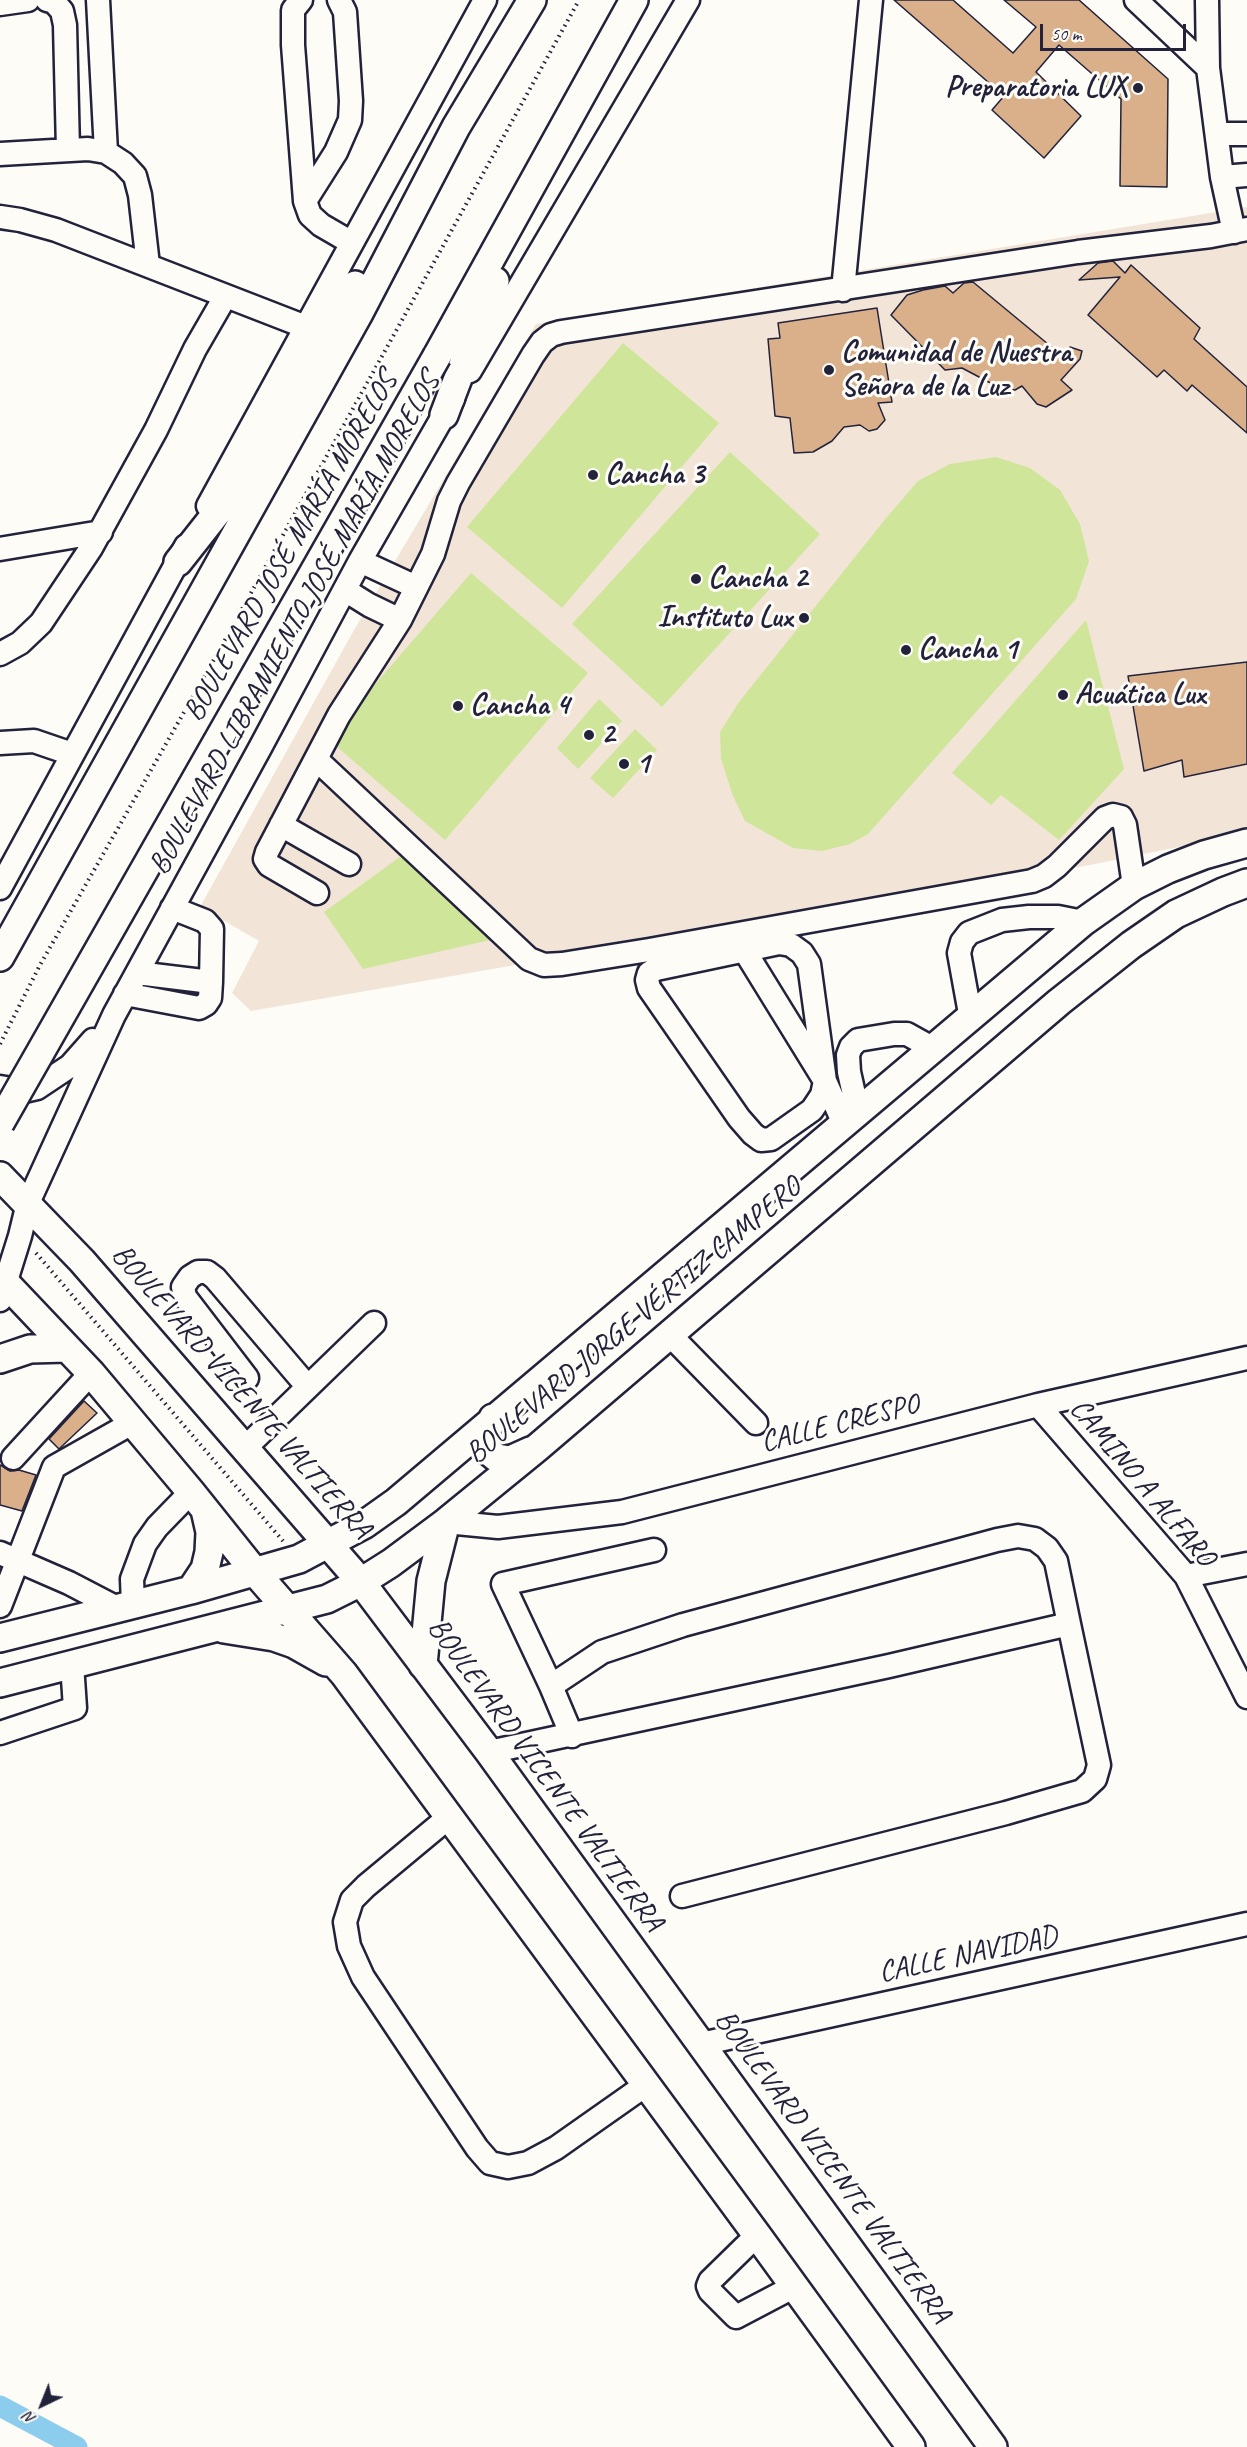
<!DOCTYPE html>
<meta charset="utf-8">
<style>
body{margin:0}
#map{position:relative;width:1247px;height:2447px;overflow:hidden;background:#fdfcf7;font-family:Caveat,sans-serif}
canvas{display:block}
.north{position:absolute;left:12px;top:2375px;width:60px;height:60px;-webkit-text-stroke:4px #fdfcf7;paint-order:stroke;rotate:223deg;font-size:16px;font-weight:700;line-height:24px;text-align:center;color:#22223b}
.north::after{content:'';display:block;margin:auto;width:21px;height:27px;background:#22223b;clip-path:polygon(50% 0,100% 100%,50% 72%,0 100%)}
.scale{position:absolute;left:1040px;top:24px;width:146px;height:27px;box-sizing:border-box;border:3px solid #22223b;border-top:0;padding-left:8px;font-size:18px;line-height:21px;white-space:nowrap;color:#22223b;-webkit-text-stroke:4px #fdfcf7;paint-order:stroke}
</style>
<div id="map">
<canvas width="1247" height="2447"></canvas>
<div class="north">N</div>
<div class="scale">50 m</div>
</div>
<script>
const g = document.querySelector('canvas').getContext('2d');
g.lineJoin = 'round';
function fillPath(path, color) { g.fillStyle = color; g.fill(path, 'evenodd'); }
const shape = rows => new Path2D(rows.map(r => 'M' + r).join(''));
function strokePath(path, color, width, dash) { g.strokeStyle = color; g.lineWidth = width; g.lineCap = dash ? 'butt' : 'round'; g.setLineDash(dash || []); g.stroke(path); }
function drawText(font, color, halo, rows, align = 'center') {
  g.font = font + ' Caveat,sans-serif'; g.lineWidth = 6; g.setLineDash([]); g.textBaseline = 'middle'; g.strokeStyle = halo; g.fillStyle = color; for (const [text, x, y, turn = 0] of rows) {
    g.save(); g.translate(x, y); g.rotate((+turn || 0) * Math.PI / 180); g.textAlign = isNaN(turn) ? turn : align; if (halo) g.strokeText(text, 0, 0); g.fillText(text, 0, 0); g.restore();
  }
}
const built = shape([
 [1247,207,1247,833,1090,865,251,1011,232,993,259,941,200,907,354,630,536,324]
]);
const green = shape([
 [623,343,719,423,562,608,467,527],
 [730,452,820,534,662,707,572,624],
 [996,457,1030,468,1060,490,1080,524,1089,561,1076,599,868,834,850,844,822,851,793,848,745,821,733,796,721,759,720,732,739,702,887,517,918,481,950,464],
 [471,573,588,673,445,840,328,739],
 [1086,620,1124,769,1059,840,1001,795,991,805,952,773],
 [599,699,622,721,578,769,557,748],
 [635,729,657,750,613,798,590,778],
 [408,851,499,938,363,969,324,912]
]);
const canal = shape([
 [0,2406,77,2447]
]);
const building = shape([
 [894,0,953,0,1013,53,1036,27,1004,0,1079,0,1168,79,1167,187,1120,186,1121,99,1059,45,1036,72,1081,116,1044,158,992,110,1004,96,894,0],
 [1113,261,1125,273,1131,265,1200,328,1194,339,1247,387,1247,433,1192,385,1187,391,1164,370,1157,377,1088,315,1120,277,1079,280,1098,263,1113,261],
 [973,282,1060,354,1070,347,1082,351,1080,359,1061,380,1072,390,1046,407,1037,404,1022,386,1015,390,1000,388,962,368,945,370,891,315,907,295,923,290,945,286,953,293,964,283,973,282],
 [877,308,892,402,878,403,885,420,877,429,869,431,860,425,844,427,832,441,813,452,794,453,790,418,775,416,768,339,780,338,778,323,877,308],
 [1247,662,1247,764,1184,777,1182,760,1144,771,1128,676,1247,662],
 [84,1401,97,1413,59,1449,49,1439,84,1401],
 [0,1465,10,1471,19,1470,36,1475,22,1511,0,1505,0,1465]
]);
const path = shape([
 [0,1044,40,965,220,649,579,0],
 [36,1253,283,1541]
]);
const minor = shape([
 [47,0,54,2,62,11,65,25,68,150],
 [98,0,106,152],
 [301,0,293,10,293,45,305,201,310,215,321,225,352,243],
 [1136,0,1208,68],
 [1207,0,1208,68,1222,177,1234,232],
 [0,4,28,0],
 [1218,134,1247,134],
 [0,154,88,149,106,152,123,163,135,176,140,195,148,265],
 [1222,177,1247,175],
 [305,201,336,152,350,120,351,101,345,12,339,0],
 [0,217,20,220,56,230,306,327],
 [843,290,871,0],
 [470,371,688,0],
 [208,506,485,0],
 [0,549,101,532],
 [360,561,416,587],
 [345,590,369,605,400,620],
 [0,654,20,643,41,623,91,548,156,430,195,349,225,297],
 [0,743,34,741,72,754],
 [316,759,529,959,544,965,562,964,649,950,1032,881,1044,876,1057,866,1105,818,1113,815,1121,817,1125,825,1134,886],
 [281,825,349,864],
 [0,888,186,546],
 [317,893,269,865,265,859,267,852,339,715,400,620,433,554,449,501,458,483,533,355,542,342,551,335,561,332,1078,252,1211,236,1247,229],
 [172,908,205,921,212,929,211,982],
 [738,940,825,1081,844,1124],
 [779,943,791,945,802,953,809,964,825,1081,822,1095,812,1110,771,1139,761,1140,753,1134,739,1118,649,988,647,980,649,973,656,969,779,943],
 [125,994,199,1008,206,1004,210,998,211,982,137,973],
 [971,1019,959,953,962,942,969,933,1002,920,1029,917,1058,917,1083,922],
 [0,1087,24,1091,37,1088,70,1066,93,1040],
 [858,1112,849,1072,848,1055,851,1047,858,1040,894,1034,907,1034,934,1049],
 [0,1300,20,1236,28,1203,114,1015,260,748,360,561,453,399],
 [670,1335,756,1423],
 [247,1378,185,1297,183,1287,190,1277,198,1272,207,1272,215,1278,307,1386],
 [1038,1405,1186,1576,1247,1697],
 [246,1447,374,1323],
 [13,1458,91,1373],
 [446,1522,498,1527,622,1512,1038,1405,1247,1358],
 [0,1553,69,1583,117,1608],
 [1186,1576,1247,1564],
 [133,1605,132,1579,145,1544,157,1527,191,1492],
 [0,1606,54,1467,132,1423],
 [551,1686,503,1584,654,1550],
 [0,1733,75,1708,72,1664],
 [572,1736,551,1686,602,1652,683,1625,997,1540,1018,1536,1035,1539,1047,1548,1056,1561,1069,1624],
 [489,1752,889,1666,1069,1624,1099,1765,1095,1779,1082,1791,1006,1813,682,1896],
 [449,1817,366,1886,352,1900,345,1922,349,1946,363,1977,477,2148,490,2163,508,2167,528,2163,556,2148,647,2084],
 [701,2044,1247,1924],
 [757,2235,710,2281,708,2286,710,2291,736,2317,795,2286]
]);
const major = shape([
 [437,356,634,0],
 [444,415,495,281],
 [178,562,223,505,355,285],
 [0,957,358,315,456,127,532,0],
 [0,1176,82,1261,361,1582,489,1752,993,2447],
 [0,1277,91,1373,191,1492,255,1572,344,1674,757,2235,911,2447],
 [0,1359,30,1349,67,1348],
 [493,1418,485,1433,484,1442,487,1450,497,1458,510,1460,530,1451],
 [191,1590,205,1569,209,1552,210,1532,205,1510],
 [224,1629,274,1637,294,1644,326,1662],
 [0,1638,191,1590,299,1559,365,1524,396,1502,1083,922,1134,886,1168,869,1204,855,1247,843],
 [423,1665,431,1581,446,1522],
 [0,1683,327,1599,361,1582,391,1563,446,1522,538,1447,1059,1002,1131,945,1176,914,1223,892,1247,883]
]);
const majorBridge = shape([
 [0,1123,437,356]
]);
const markers = [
 [1138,88,6,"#22223b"],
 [829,370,6,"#22223b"],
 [593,475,6,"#22223b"],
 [696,579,6,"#22223b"],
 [804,618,6,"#22223b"],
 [906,650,6,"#22223b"],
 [1063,695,6,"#22223b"],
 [458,706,6,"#22223b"],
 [589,735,6,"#22223b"],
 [624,764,6,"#22223b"]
];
const poiNames = [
 ["Preparatoria LUX",1126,88,"right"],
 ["Comunidad de Nuestra",841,353],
 ["Señora de la Luz",841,387],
 ["Cancha 3",605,475],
 ["Cancha 2",708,579],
 ["Instituto Lux",792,618,"right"],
 ["Cancha 1",918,650],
 ["Acuática Lux",1075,695],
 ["Cancha 4",470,706],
 ["2",601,735],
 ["1",636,764]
];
const streetNames = [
 ["BOULEVARD JOSÉ MARÍA MORELOS",291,547,-60],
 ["BOULEVARD LIBRAMIENTO JOSÉ MARÍA MORELOS",295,624,-61],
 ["BOULEVARD JORGE VÉRTIZ CAMPERO",634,1321,-40],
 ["BOULEVARD VICENTE VALTIERRA",241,1392,49],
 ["CALLE CRESPO",840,1424,-14],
 ["CAMINO A ALFARO",1142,1483,50],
 ["BOULEVARD VICENTE VALTIERRA",545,1775,54],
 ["CALLE NAVIDAD",968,1955,-12],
 ["BOULEVARD VICENTE VALTIERRA",832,2167,54]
];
fillPath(built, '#f2e5d7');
fillPath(green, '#cfe59a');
strokePath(canal, '#8ccced', 21);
fillPath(building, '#dab08b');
strokePath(building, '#22223b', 1.5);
strokePath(minor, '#22223b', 27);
strokePath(major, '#22223b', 32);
strokePath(path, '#22223b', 4, [1.5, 4.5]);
strokePath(minor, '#fdfcf7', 22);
strokePath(major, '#fdfcf7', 27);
strokePath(majorBridge, '#22223b', 32, []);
strokePath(majorBridge, '#fdfcf7', 27);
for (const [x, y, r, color] of markers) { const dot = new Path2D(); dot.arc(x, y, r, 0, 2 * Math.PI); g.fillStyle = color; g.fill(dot); strokePath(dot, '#fdfcf7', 2); }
drawText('bold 30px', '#22223b', '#fdfcf7', poiNames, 'left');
drawText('30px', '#22223b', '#fdfcf7', streetNames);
</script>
